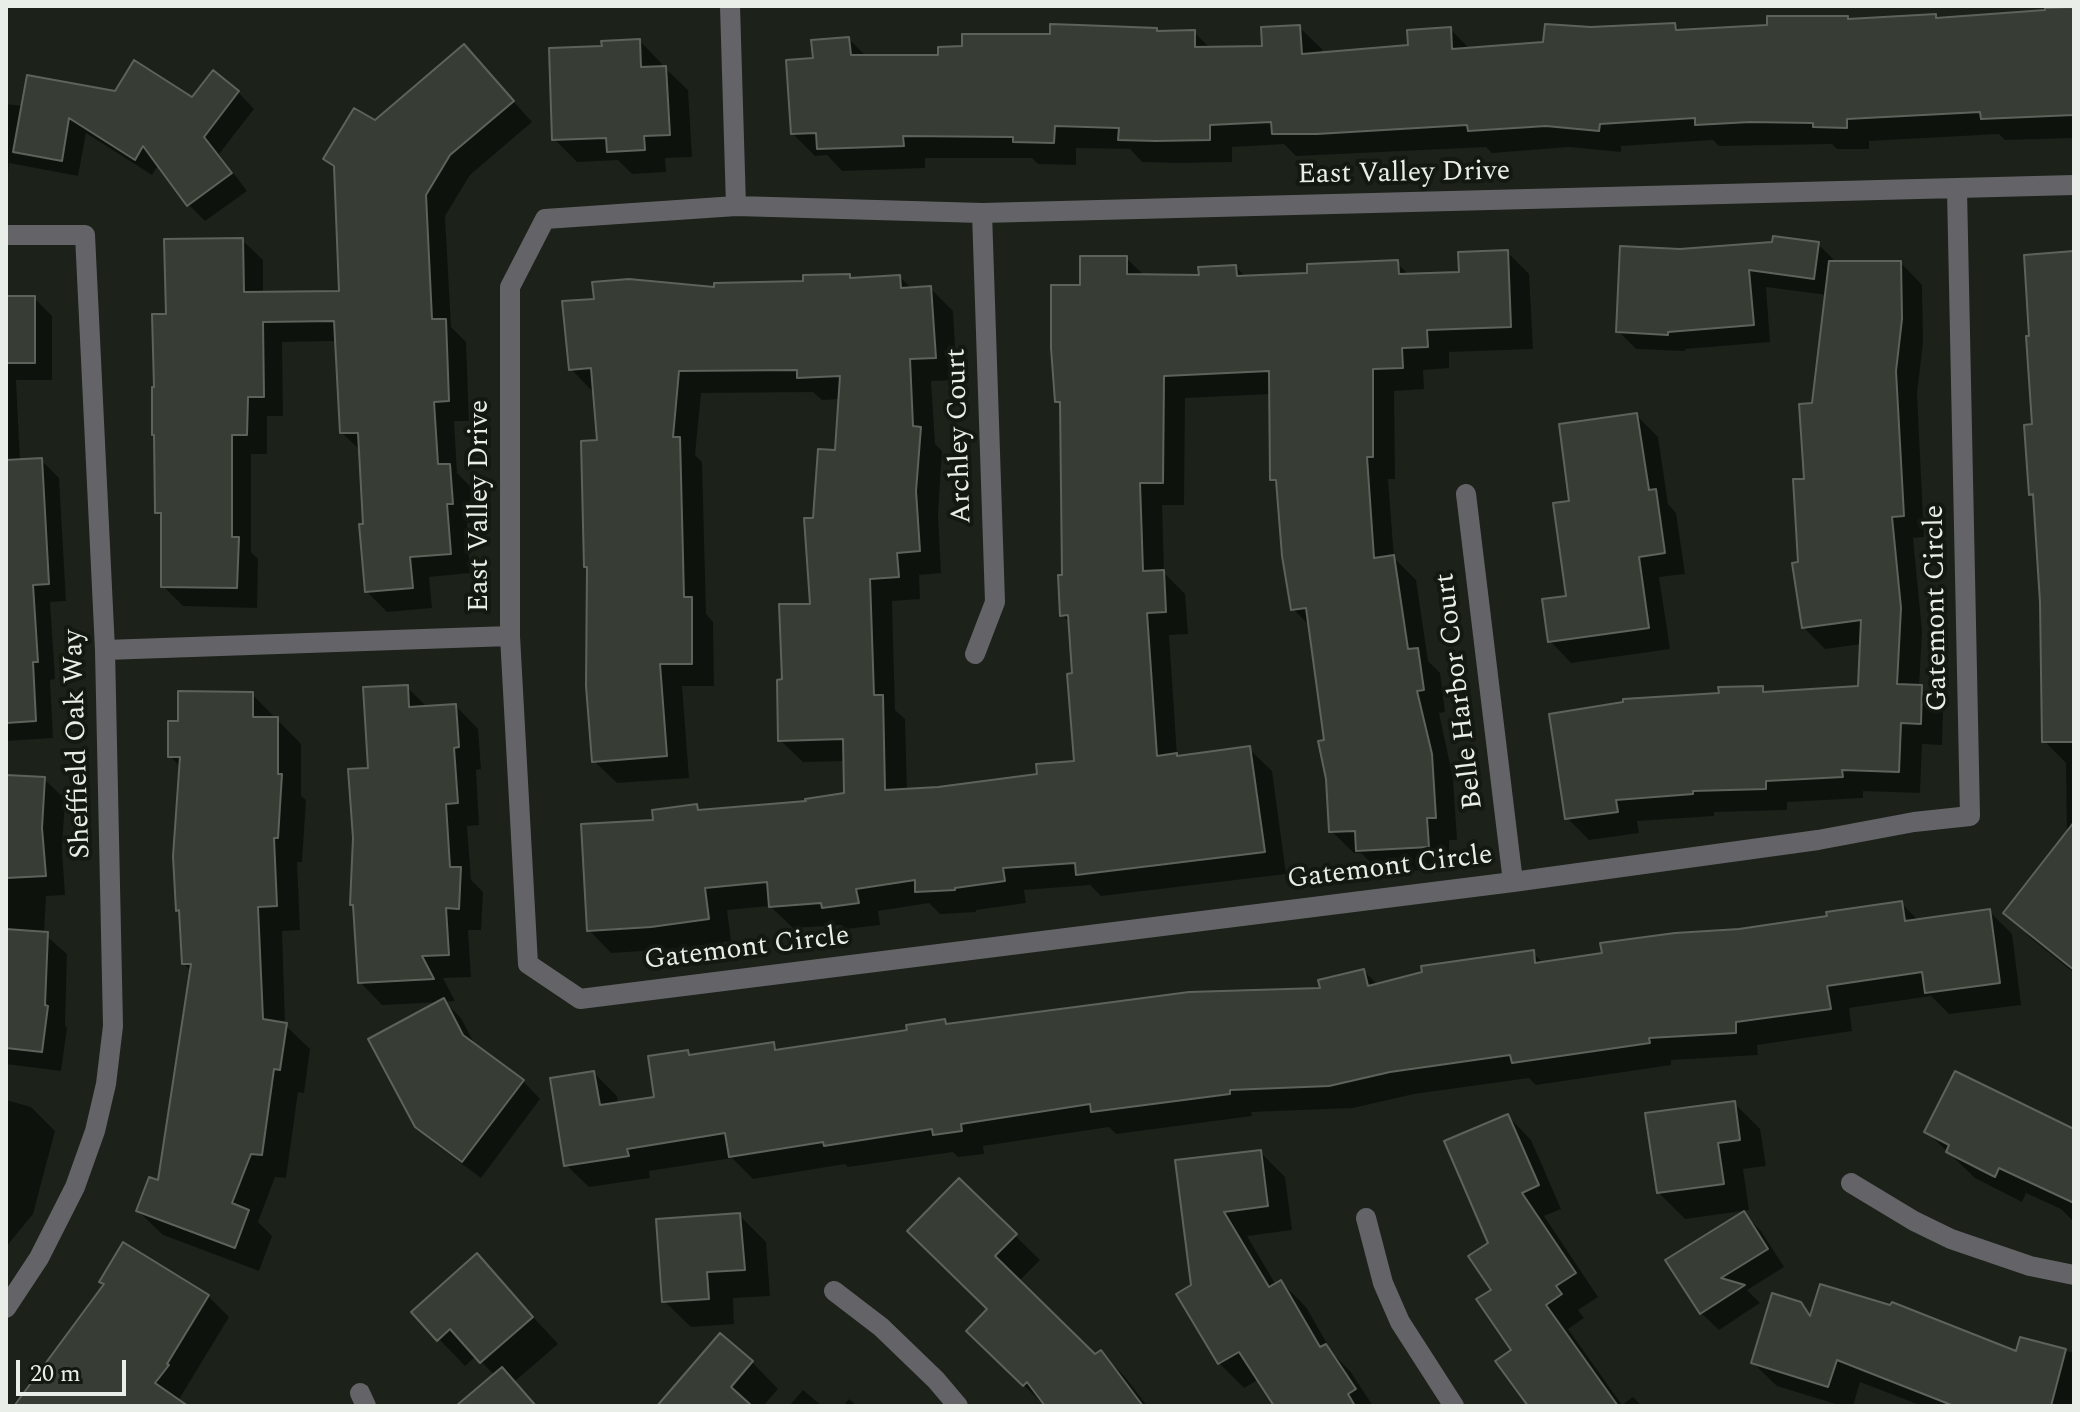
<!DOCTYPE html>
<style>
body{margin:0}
#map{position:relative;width:2080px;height:1412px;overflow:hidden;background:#1c221a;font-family:Spectral,serif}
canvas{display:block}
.frame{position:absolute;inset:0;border:8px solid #eaeee8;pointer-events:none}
.scale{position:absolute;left:16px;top:1360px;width:110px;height:36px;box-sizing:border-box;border:4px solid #eaeee8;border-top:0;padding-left:10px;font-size:24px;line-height:28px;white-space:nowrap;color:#eaeee8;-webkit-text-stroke:6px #131911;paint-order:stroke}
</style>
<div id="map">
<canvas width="2080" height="1412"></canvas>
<div class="frame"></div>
<div class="scale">20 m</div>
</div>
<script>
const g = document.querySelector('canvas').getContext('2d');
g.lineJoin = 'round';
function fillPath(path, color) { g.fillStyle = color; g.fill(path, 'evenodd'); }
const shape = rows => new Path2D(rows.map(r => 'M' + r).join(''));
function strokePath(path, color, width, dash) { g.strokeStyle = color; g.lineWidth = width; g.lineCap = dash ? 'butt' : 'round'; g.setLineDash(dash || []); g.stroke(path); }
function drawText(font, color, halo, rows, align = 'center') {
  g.font = font + ' Spectral,serif'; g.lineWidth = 8; g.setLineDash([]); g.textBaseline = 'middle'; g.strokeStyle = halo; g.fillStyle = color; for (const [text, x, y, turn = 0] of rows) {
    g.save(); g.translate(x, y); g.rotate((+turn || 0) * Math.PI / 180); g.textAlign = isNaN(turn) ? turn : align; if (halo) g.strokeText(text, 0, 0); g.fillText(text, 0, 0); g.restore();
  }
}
const shadow = shape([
 [2074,9,2074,138,2005,140,1999,134,1869,141,1869,149,1837,149,1832,144,1719,146,1713,140,1621,146,1621,152,1569,147,1492,153,1486,147,1296,156,1284,144,1232,147,1232,162,1180,163,1142,162,1130,149,1076,148,1076,165,1038,164,1032,158,925,158,925,168,842,171,827,155,815,156,793,134,815,60,849,39,867,57,940,57,1159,33,1194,32,1211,49,1264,48,1299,27,1322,49,1322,54,1410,47,1450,29,1471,50,1545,44,1591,29,1675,25,1682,32,1935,16,1939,20],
 [640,41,662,64,662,68,665,68,688,90,692,157,665,158,666,172,632,174,618,160,577,162,554,139,604,48],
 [464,46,532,122,470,175,445,216,451,327,466,342,469,421,454,421,457,473,470,486,472,523,467,523,470,573,429,577,432,608,387,612,367,592,361,451,342,433,337,341,282,342,283,416,267,416,267,454,251,454,251,552,258,559,257,608,183,606,163,586,163,519,157,512,156,389,168,316,242,240,263,260,263,294,341,293,336,170,325,159,375,122],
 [238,92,254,109,219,154,247,191,205,221,189,205,159,164,152,175,86,133,78,176,9,163,6,193,6,104,23,106,116,93,192,100],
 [1818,244,1836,262,1901,263,1922,285,1923,342,1917,394,1924,537,1913,538,1922,631,1919,687,1943,709,1942,745,1922,744,1920,793,1863,791,1863,798,1787,802,1787,810,1714,812,1714,816,1637,821,1639,833,1589,840,1567,818,1721,695,1762,688,1768,694,1860,688,1862,644,1825,649,1803,627,1800,564,1806,481,1827,295,1766,287,1770,342,1685,349,1685,351,1636,349,1618,331,1680,251],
 [1507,252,1529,274,1533,349,1449,352,1449,368,1423,370,1424,389,1394,391,1395,479,1388,479,1394,558,1416,580,1428,661,1440,673,1445,712,1439,713,1453,778,1457,840,1449,840,1450,869,1380,872,1361,853,1354,853,1331,831,1326,742,1311,627,1293,609,1278,485,1272,479,1272,394,1185,398,1184,505,1162,505,1164,573,1185,594,1188,634,1169,635,1177,756,1249,749,1272,771,1286,874,1101,896,1090,885,1024,890,1026,903,976,910,976,912,940,914,929,903,878,911,880,925,846,929,841,925,793,928,770,906,727,910,731,941,674,949,611,953,589,930,655,822,697,806,703,812,808,803,846,795,846,761,803,762,780,740,784,681,812,605,815,519,837,452,841,399,822,400,813,392,701,393,695,455,702,462,706,614,713,622,714,686,682,686,689,778,617,783,594,761,589,569,586,566,599,442,593,392,571,369,716,289,805,283,849,276,853,280,900,277,912,289,930,288,953,311,957,380,931,381,935,444,942,451,938,514,941,573,919,575,920,599,892,601,895,710,905,719,907,791,1039,776,1076,763,1070,623,1062,615,1062,407,1057,401,1082,287,1126,258,1145,276,1201,277,1236,267,1247,278,1309,275,1397,263,1410,276,1462,274],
 [2074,253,2074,848,2067,842,2066,763,2044,741,2042,601,2035,498,2030,494,2034,426],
 [6,298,34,298,52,316,52,380,16,380,20,461,41,460,59,478,66,601,50,602,55,679,50,680,53,738,6,741],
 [1637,416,1658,437,1668,504,1676,513,1685,574,1659,577,1670,649,1571,663,1550,641,1568,597,1572,502],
 [407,687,428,708,456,706,478,729,481,769,476,770,479,825,467,826,471,880,483,892,481,930,468,930,471,977,443,978,455,1001,445,1002,461,1018,476,1047,523,1081,540,1099,481,1178,435,1144,416,1126,442,1002,382,1005,360,982,355,907,370,769],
 [252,694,301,744,301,796,306,800,302,862,297,862,300,930,282,931,285,1025,310,1049,304,1093,298,1092,286,1178,275,1177,258,1222,272,1236,259,1271,163,1235,138,1211,159,1183,192,972,184,964,182,914,178,910,181,768,170,756,180,723],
 [6,777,44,779,65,799,62,849,65,895,46,896,44,934,67,954,65,1025,67,1028,61,1071,6,1064],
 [2074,871,2074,973,2032,939,2005,912],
 [1901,903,1919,921,1989,911,2012,934,2021,1005,1949,1014,1931,996,1849,1008,1852,1031,1757,1045,1758,1055,1671,1060,1671,1065,1536,1085,1529,1078,1414,1094,1353,1108,1251,1112,1252,1116,1116,1134,1109,1127,983,1146,984,1154,958,1157,953,1152,848,1167,845,1164,753,1179,732,1158,649,1171,650,1178,589,1187,566,1165,594,1073,617,1096,618,1104,657,1099,688,1052,693,1057,773,1045,780,1051,909,1032,944,1021,949,1026,1322,990,1364,971,1378,985,1533,953,1544,964,1829,917],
 [6,1100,31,1107,55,1131,33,1214,6,1247],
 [1734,1103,1760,1129,1766,1166,1743,1169,1749,1210,1685,1219,1658,1192],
 [1508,1116,1531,1140,1561,1209,1544,1216,1598,1297,1578,1310,1584,1318,1568,1329,1622,1405,1633,1397,1642,1406,1530,1406,1494,1290,1490,1243],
 [1926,1131,2074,1131,2074,1222,2061,1209,2026,1193,2022,1202,1975,1178],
 [1260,1152,1285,1177,1292,1230,1247,1236,1276,1285,1281,1282,1306,1307,1333,1354,1350,1371,1373,1406,1277,1406,1259,1379,1244,1388,1219,1363,1193,1286,1177,1162],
 [959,1181,1040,1260,1018,1282,1095,1356,1101,1352,1125,1377,1147,1406,1045,1406,969,1331,990,1310],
 [1743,1213,1761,1231,1784,1267,1747,1290,1760,1303,1719,1330,1701,1313],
 [739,1215,766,1242,770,1296,733,1298,734,1324,691,1327,664,1301],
 [477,1256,558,1344,514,1382,536,1406,480,1406,495,1376,476,1356,465,1366,413,1312],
 [208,1296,229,1317,178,1401,185,1406,12,1406,32,1381,34,1382],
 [1800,1304,1812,1316,2018,1354,2022,1339,2074,1353,2074,1406,1922,1406,1860,1382,1853,1406,1842,1406,1777,1386,1753,1363],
 [752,1362,778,1389,763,1406,660,1406],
 [803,1390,822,1406,789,1406],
 [849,1399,857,1406,843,1406]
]);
const building = shape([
 [2074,7,2074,115,1981,119,1980,112,1847,119,1847,128,1813,127,1813,123,1750,122,1695,125,1695,118,1600,124,1599,131,1546,126,1468,131,1467,125,1317,134,1272,134,1271,122,1210,125,1210,140,1156,141,1118,140,1119,128,1055,126,1054,143,1013,142,1013,137,903,136,904,146,817,149,816,133,791,134,786,60,813,58,811,40,849,37,851,55,938,55,938,47,962,46,962,34,1050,34,1050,24,1079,25,1157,28,1157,31,1195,30,1195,47,1262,46,1261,27,1300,25,1302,54,1408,45,1407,30,1451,27,1452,49,1543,42,1545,24,1591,27,1675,23,1676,30,1767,25,1767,16,1848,16,1848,19,1936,14,1936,18,2045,10,2045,8,2074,7],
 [640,39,641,67,666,66,670,135,644,136,645,150,607,152,606,138,552,140,549,48,602,46,601,41,640,39],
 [464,44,514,101,450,155,426,195,432,319,446,319,449,401,434,402,438,464,450,464,453,504,447,504,451,554,410,557,413,588,365,592,359,524,363,524,358,433,340,433,334,321,263,322,264,397,248,397,247,435,232,435,232,537,239,537,237,588,161,587,161,513,155,513,154,435,152,435,152,387,154,387,152,314,166,314,164,239,243,238,244,292,339,291,334,166,323,159,354,108,375,120,464,44],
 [134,60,192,97,213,70,239,91,204,137,232,173,187,206,143,146,135,160,69,118,62,161,13,152,27,75,115,91,134,60],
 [1773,236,1819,242,1814,279,1749,270,1754,325,1668,332,1668,335,1616,332,1620,246,1680,249,1772,242,1773,236],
 [1508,250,1511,327,1427,330,1428,347,1402,348,1403,368,1373,369,1373,457,1367,457,1374,558,1394,555,1408,649,1418,648,1424,690,1417,691,1432,754,1436,818,1427,818,1429,847,1356,851,1355,831,1329,832,1326,779,1318,741,1324,740,1306,608,1291,610,1282,556,1276,480,1270,480,1269,371,1164,376,1163,483,1140,483,1143,571,1164,570,1166,612,1147,613,1157,756,1177,753,1177,756,1250,746,1265,852,1076,875,1075,863,1003,868,1005,881,955,888,955,890,915,892,915,880,856,889,859,903,822,908,821,903,769,907,767,882,705,888,709,919,651,927,587,931,581,824,653,820,652,810,697,804,698,810,806,801,805,799,844,793,843,739,778,741,777,680,782,679,779,604,810,604,804,518,813,518,818,449,835,450,840,376,797,378,797,370,679,371,673,437,680,437,684,597,692,597,692,664,660,664,667,756,592,762,586,686,587,567,584,567,581,441,597,440,591,368,569,370,562,301,594,299,592,282,629,279,714,287,714,283,803,281,803,275,850,274,850,278,900,275,901,288,931,286,936,358,910,359,913,426,921,427,916,491,920,551,897,553,899,577,870,579,874,695,883,695,885,790,938,787,1037,774,1036,764,1074,761,1067,674,1072,673,1068,615,1060,616,1058,575,1062,575,1060,402,1055,402,1051,348,1051,285,1080,285,1080,256,1127,256,1127,274,1199,275,1198,267,1236,265,1237,276,1307,273,1307,264,1398,260,1399,274,1459,272,1458,252,1508,250],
 [2074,251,2074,742,2042,742,2040,602,2033,494,2029,495,2024,425,2032,424,2026,336,2029,336,2024,255,2074,251],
 [1829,261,1901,261,1902,319,1896,371,1904,516,1892,517,1901,608,1897,684,1922,685,1921,724,1901,723,1899,772,1842,770,1843,777,1766,781,1766,789,1693,791,1693,794,1616,800,1618,812,1565,819,1549,714,1623,702,1623,699,1719,693,1718,687,1763,686,1763,692,1858,686,1861,620,1802,628,1792,563,1798,562,1793,479,1804,479,1799,404,1812,403,1829,261],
 [6,296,35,296,35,363,6,363,6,296],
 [1637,413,1649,490,1656,489,1665,553,1639,557,1649,628,1548,642,1542,599,1566,596,1553,503,1569,501,1559,424,1637,413],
 [42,458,49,584,33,585,38,662,33,662,36,721,6,723,6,460,42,458],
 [408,685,409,707,456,704,459,747,454,748,458,803,446,804,450,867,461,867,459,909,446,908,449,955,422,956,434,979,358,983,353,905,350,905,353,838,348,769,368,768,363,687,408,685],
 [178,691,253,692,253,717,278,717,278,774,282,774,278,838,274,838,277,906,258,907,263,1019,287,1023,280,1070,274,1069,262,1155,251,1154,232,1203,249,1210,235,1248,136,1211,149,1177,158,1180,191,964,182,964,179,910,176,911,173,856,180,757,168,757,168,721,178,721,178,691],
 [6,775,45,777,42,828,46,876,6,878,6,775],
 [2074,822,2074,970,2003,913,2074,822],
 [1902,901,1905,921,1990,909,2000,983,1925,993,1922,972,1827,986,1831,1009,1736,1022,1736,1033,1649,1038,1650,1043,1512,1063,1510,1055,1390,1072,1329,1086,1230,1090,1230,1094,1091,1112,1090,1104,961,1124,962,1131,933,1135,932,1129,824,1146,823,1142,729,1157,725,1133,627,1149,629,1156,564,1166,550,1078,594,1071,600,1105,654,1097,648,1056,688,1050,689,1055,774,1042,775,1050,907,1030,906,1025,945,1019,946,1024,1189,992,1320,988,1318,980,1364,969,1368,986,1422,972,1421,966,1534,950,1535,963,1602,953,1600,943,1675,933,1739,929,1827,916,1826,912,1902,901],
 [6,929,48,932,45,1005,48,1006,42,1052,6,1048,6,929],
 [444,998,463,1035,524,1080,462,1162,415,1127,368,1039,444,998],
 [1955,1071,2074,1129,2074,1203,1999,1168,1995,1177,1946,1152,1949,1145,1924,1132,1955,1071],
 [1735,1101,1740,1140,1718,1143,1724,1184,1657,1193,1645,1113,1735,1101],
 [1508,1114,1539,1185,1522,1193,1576,1273,1556,1286,1562,1294,1546,1305,1618,1406,1528,1406,1495,1361,1511,1350,1476,1299,1491,1290,1468,1256,1488,1243,1444,1141,1508,1114],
 [1261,1150,1268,1206,1224,1212,1269,1287,1281,1280,1320,1347,1326,1344,1356,1389,1348,1394,1355,1406,1274,1406,1239,1352,1218,1364,1176,1294,1191,1285,1175,1160,1261,1150],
 [959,1178,1017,1234,995,1256,1095,1354,1101,1350,1143,1406,1045,1406,1027,1382,1023,1386,966,1331,987,1309,907,1231,959,1178],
 [1744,1211,1768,1249,1721,1278,1745,1285,1700,1314,1665,1260,1744,1211],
 [740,1213,745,1270,707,1272,709,1299,662,1302,656,1219,740,1213],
 [123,1242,209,1295,167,1364,169,1365,155,1383,188,1406,14,1406,104,1284,99,1282,123,1242],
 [477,1253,533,1317,480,1363,450,1329,437,1341,411,1312,477,1253],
 [1820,1284,1890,1305,1892,1302,2016,1351,2020,1337,2066,1349,2051,1406,1954,1406,1837,1360,1828,1387,1751,1363,1772,1293,1801,1302,1810,1316,1820,1284],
 [720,1333,753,1361,731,1387,752,1406,657,1406,720,1333],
 [502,1367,536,1406,456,1406,502,1367]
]);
const street = shape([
 [730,6,736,206],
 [1957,189,1970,816,1914,822,1818,840,1513,882,580,999,528,964,510,636,510,287,545,219,736,206,982,213,2074,185],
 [6,235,85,235,105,650,113,1026,106,1084,95,1131,75,1187,39,1258,6,1308],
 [1466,494,1513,882],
 [105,650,510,636],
 [975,654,995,602,982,213],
 [1851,1183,1914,1221,1951,1239,2030,1266,2074,1275],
 [1366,1218,1383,1283,1400,1322,1454,1406],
 [834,1291,881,1327,936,1380,958,1406],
 [360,1393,366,1406]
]);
const streetNames = [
 ["East Valley Drive",1404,175,-1],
 ["Archley Court",961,436,-92],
 ["East Valley Drive",482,506,-90],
 ["Gatemont Circle",1938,608,-91],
 ["Belle Harbor Court",1461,691,-97],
 ["Sheffield Oak Way",79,744,-92],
 ["Gatemont Circle",1390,869,-7],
 ["Gatemont Circle",747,950,-7]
];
fillPath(shadow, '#0007');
fillPath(building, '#373d35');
strokePath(building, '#5c635a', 2);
strokePath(street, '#646468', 20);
drawText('28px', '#eaeee8', '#131911', streetNames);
</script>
